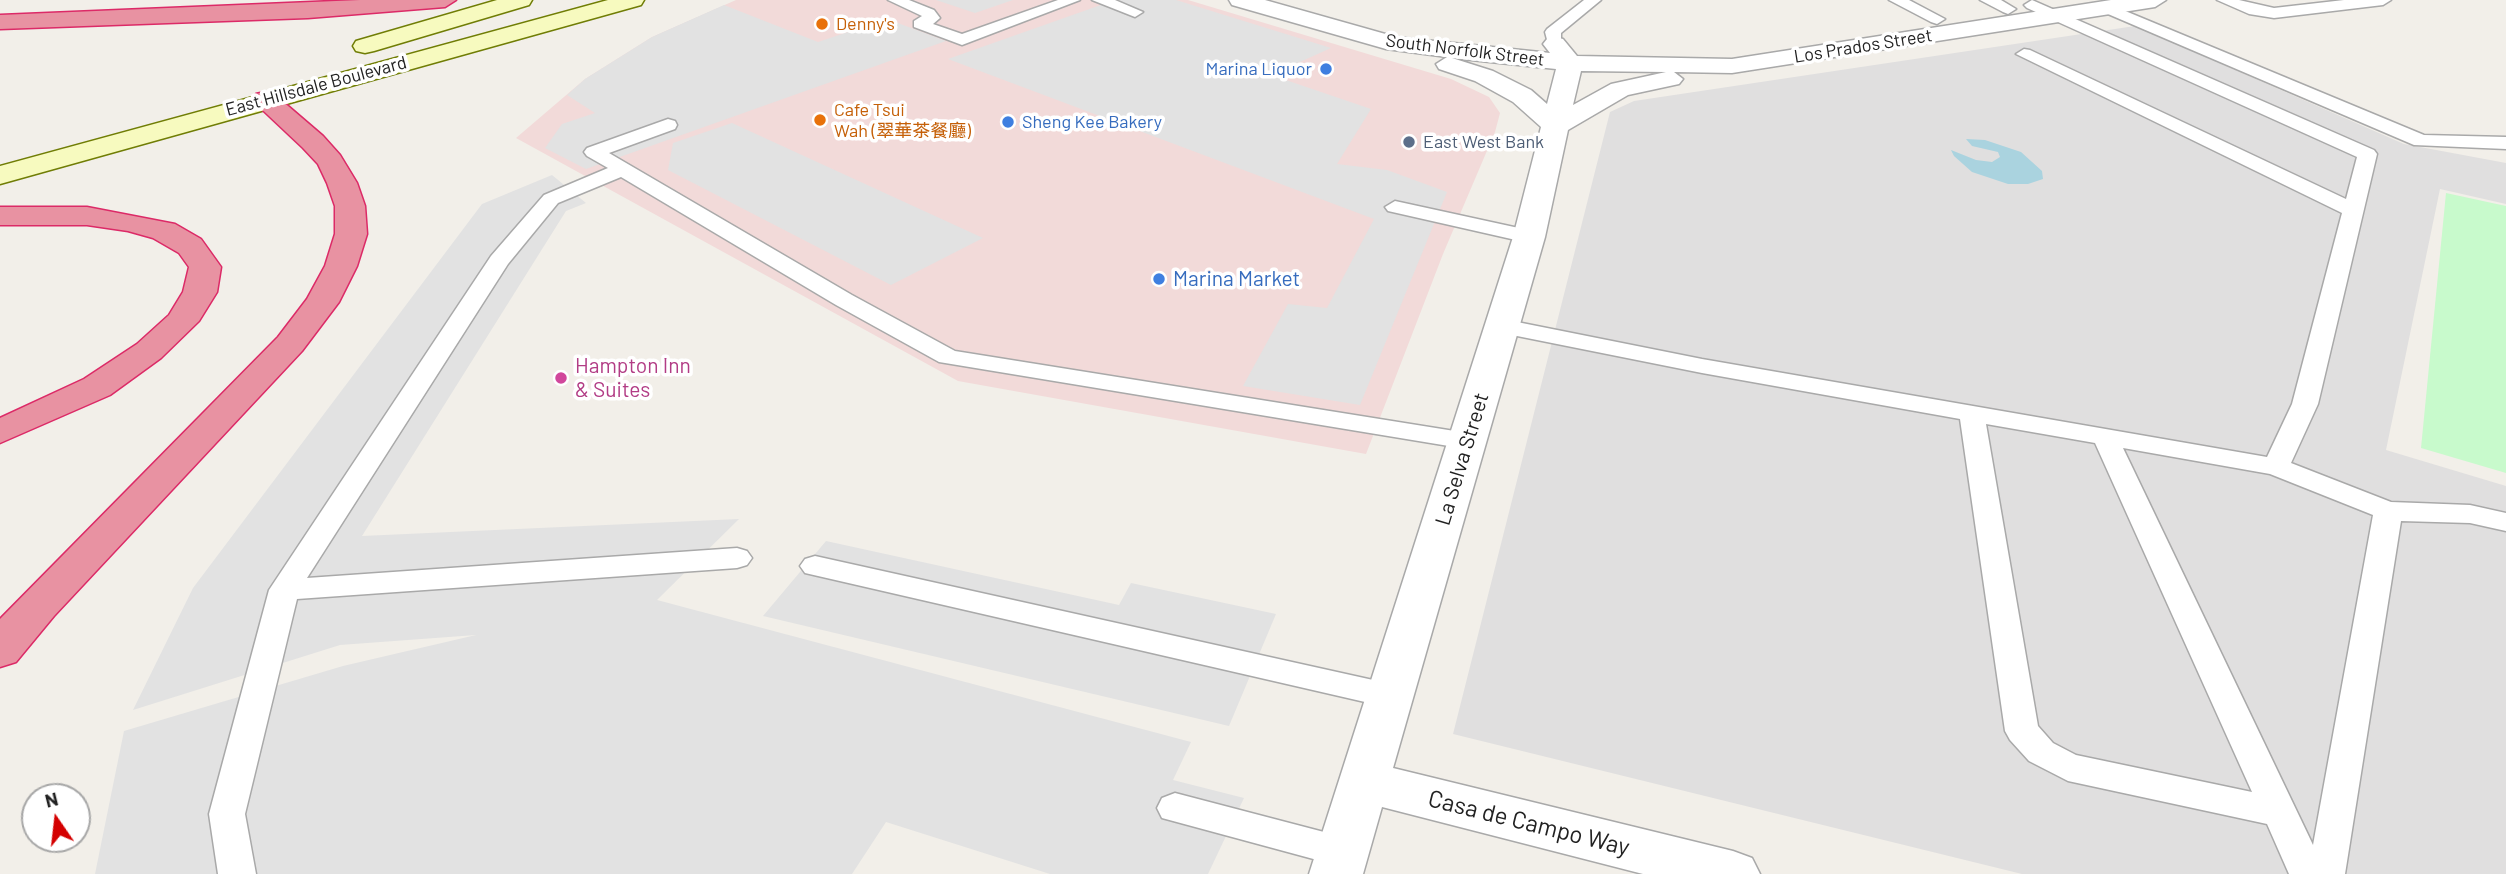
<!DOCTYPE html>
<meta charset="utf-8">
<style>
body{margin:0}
#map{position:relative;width:2506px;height:874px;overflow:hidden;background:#f2efe9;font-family:Barlow,sans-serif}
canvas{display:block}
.north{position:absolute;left:21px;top:783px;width:70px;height:70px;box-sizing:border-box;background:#fff;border:2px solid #a7a7a7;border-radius:50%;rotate:346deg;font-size:19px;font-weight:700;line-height:28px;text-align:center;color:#222}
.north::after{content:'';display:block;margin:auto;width:24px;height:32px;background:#d40000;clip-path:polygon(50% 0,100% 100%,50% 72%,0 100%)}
</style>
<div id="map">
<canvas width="2506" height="874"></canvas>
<div class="north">N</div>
</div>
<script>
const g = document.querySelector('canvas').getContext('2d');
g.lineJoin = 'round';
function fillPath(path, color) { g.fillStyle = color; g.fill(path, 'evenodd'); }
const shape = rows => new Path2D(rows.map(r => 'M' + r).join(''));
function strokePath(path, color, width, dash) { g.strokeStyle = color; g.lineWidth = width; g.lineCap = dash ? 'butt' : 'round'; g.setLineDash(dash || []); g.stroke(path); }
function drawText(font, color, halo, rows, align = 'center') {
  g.font = font + ' Barlow,"Noto Sans SC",sans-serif'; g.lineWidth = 7; g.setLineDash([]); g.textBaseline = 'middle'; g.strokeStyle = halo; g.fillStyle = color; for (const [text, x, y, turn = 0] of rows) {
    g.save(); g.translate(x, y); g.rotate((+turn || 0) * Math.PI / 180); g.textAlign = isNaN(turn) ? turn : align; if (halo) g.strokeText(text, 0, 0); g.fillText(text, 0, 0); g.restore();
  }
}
const residential = shape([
 [2135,26,2404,144,2506,163,2506,204,2440,189,2386,450,2506,486,2506,874,2022,874,1453,734,1610,112,1634,101]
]);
const commercial = shape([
 [736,0,1188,0,1451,79,1489,97,1500,113,1495,132,1443,254,1366,454,958,381,516,138,585,79,652,37]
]);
const park = shape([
 [2446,193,2506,206,2506,473,2421,448]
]);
const parking = shape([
 [936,0,1013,0,975,13],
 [1115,0,1176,0,1331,48,1271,75,1371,109,1337,164,1387,170,1447,192,1360,405,1243,386,1288,304,1327,308,1374,219,948,59],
 [724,5,818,42,887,19,946,41,586,169,545,148,562,124,595,113,567,95,585,79,652,37],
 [732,123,983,238,891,285,668,170,673,143],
 [552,175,586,203,566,211,362,536,739,519,657,600,1191,742,1173,780,1244,798,1208,874,1050,874,886,822,852,874,95,874,124,731,343,666,476,635,340,645,133,710,193,588,482,204],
 [826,541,1119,605,1131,583,1276,614,1229,726,763,616]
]);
const water = shape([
 [1966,139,1985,140,2021,152,2042,171,2043,179,2028,184,2008,184,1972,172,1954,156,1951,150,1976,160,1992,162,2000,157,1998,152,1972,146]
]);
const lane = shape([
 [888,0,909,0,934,10,940,18,933,24,962,34,1058,0,1080,0,962,45,914,27,914,21,922,16,888,0],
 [1092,0,1115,0,1143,12,1135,17,1092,0],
 [1584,0,1601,0,1561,33,1561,47,1549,47,1545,32,1547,29,1584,0],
 [1889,0,1909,0,1945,19,1937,24,1931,22,1889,0],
 [1980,0,2001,0,2016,9,2008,14,2003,12,1980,0],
 [2032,0,2374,150,2377,154,2318,404,2291,463,2391,502,2470,505,2506,513,2506,531,2470,523,2401,521,2345,874,2289,874,2267,824,2068,781,2029,761,2010,740,2005,731,1960,419,1702,373,1502,333,1494,331,1490,326,1494,321,1502,319,1702,359,2267,457,2292,404,2342,213,2016,54,2024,49,2030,50,2346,199,2357,157,2027,8,2024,5,2032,0],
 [1986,424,2095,443,2252,792,2076,755,2053,743,2038,726,1986,424],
 [2123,448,2270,474,2373,515,2313,845,2123,448],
 [2217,0,2239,0,2274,8,2344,0,2391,0,2383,5,2274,18,2249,14,2217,0],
 [2106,3,2424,135,2506,137,2506,149,2414,145,2101,11,2101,5,2106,3],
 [668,119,675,121,677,125,675,129,609,153,852,295,955,351,1467,433,1476,435,1480,441,1476,447,1467,449,939,362,836,305,621,177,558,203,508,264,307,578,737,548,747,551,752,558,747,565,737,568,297,599,245,814,256,874,218,874,209,814,269,590,491,256,544,195,608,168,587,156,584,152,587,148,668,119],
 [1395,201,1537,232,1540,237,1529,243,1388,211,1385,207,1395,201],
 [815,556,1391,684,1403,687,1407,696,1403,705,1391,708,805,573,800,566,805,559,815,556],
 [1175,793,1343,837,1356,841,1361,852,1356,863,1343,867,1162,818,1157,808,1162,798,1175,793]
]);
const street = shape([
 [1229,0,1265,0,1396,37,1550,53,1543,44,1547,39,1555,37,1563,39,1577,56,1732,59,2111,0,2166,0,2155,7,1732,73,1674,72,1683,79,1679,84,1628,95,1568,130,1545,237,1393,768,1733,851,1752,858,1760,874,1643,874,1382,807,1363,874,1309,874,1513,237,1541,127,1513,102,1475,81,1439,69,1436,64,1447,57,1386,49,1232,5,1229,0],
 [1452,58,1556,69,1547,104,1531,90,1493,71,1452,58],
 [1581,71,1666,72,1611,84,1573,105,1581,71]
]);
const secondary = shape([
 [497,0,532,0,529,5,374,51,365,53,356,51,353,46,356,41,497,0],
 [608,0,644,0,641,5,0,184,0,166,608,0]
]);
const highway = shape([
 [360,0,456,0,445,7,308,18,0,29,0,15,360,0],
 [265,92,274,94,323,136,340,155,357,183,365,206,367,234,357,266,339,302,302,351,54,616,16,662,0,667,0,619,278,337,307,299,325,266,335,234,335,206,327,183,318,164,303,148,252,100,256,94,265,92],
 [0,207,87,207,175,224,201,239,221,267,217,292,199,321,161,358,110,395,0,443,0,418,84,379,137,344,169,315,183,292,189,267,179,253,153,238,128,231,87,225,0,225,0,207]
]);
const markers = [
 [822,24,7,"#e8710a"],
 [1326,69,7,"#3f7fe0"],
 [820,120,7,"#e8710a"],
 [1008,122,7,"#3f7fe0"],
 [1409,142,7,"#5c6f8a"],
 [1159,279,7,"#3f7fe0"],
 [561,378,7,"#d1479c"]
];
const farFoodnames = [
 ["Denny's",836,24],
 ["Cafe Tsui",834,110],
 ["Wah (翠華茶餐廳)",834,131]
];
const farStreetnames = [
 ["Los Prados Street",1863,46,-9],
 ["South Norfolk Street",1465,50,7],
 ["East Hillsdale Boulevard",316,86,-15]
];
const farShopnames = [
 ["Marina Liquor",1312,69],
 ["Sheng Kee Bakery",1022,122,"left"]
];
const farServicenames = [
 ["East West Bank",1423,142]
];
const shopNames = [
 ["Marina Market",1173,279]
];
const hotelNames = [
 ["Hampton Inn",575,366],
 ["& Suites",575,390]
];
const streetNames = [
 ["La Selva Street",1462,459,-73]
];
const nearStreetnames = [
 ["Casa de Campo Way",1529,823,14]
];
fillPath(residential, '#e0dfdf');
fillPath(commercial, '#f2dad9');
fillPath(park, '#c8facc');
fillPath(parking, '#e2e2e2');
fillPath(water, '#aad3df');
strokePath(lane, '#a9a9a9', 3);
strokePath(street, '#a9a9a9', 3);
strokePath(secondary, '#707d05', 3);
strokePath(highway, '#dc2a67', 3);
fillPath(lane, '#fff');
fillPath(street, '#fff');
fillPath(secondary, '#f7fabf');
fillPath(highway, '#e892a2');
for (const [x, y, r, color] of markers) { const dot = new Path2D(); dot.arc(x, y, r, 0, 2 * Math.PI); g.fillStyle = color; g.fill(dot); strokePath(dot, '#fff', 2.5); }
drawText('18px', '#c56008', '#fff', farFoodnames, 'left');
drawText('18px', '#222', '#fff', farStreetnames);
drawText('18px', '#366cbe', '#fff', farShopnames, 'right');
drawText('18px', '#4e5e75', '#fff', farServicenames, 'left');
drawText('21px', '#366cbe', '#fff', shopNames, 'left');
drawText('21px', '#b23c85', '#fff', hotelNames, 'left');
drawText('21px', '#222', '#fff', streetNames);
drawText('24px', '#222', '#fff', nearStreetnames);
</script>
